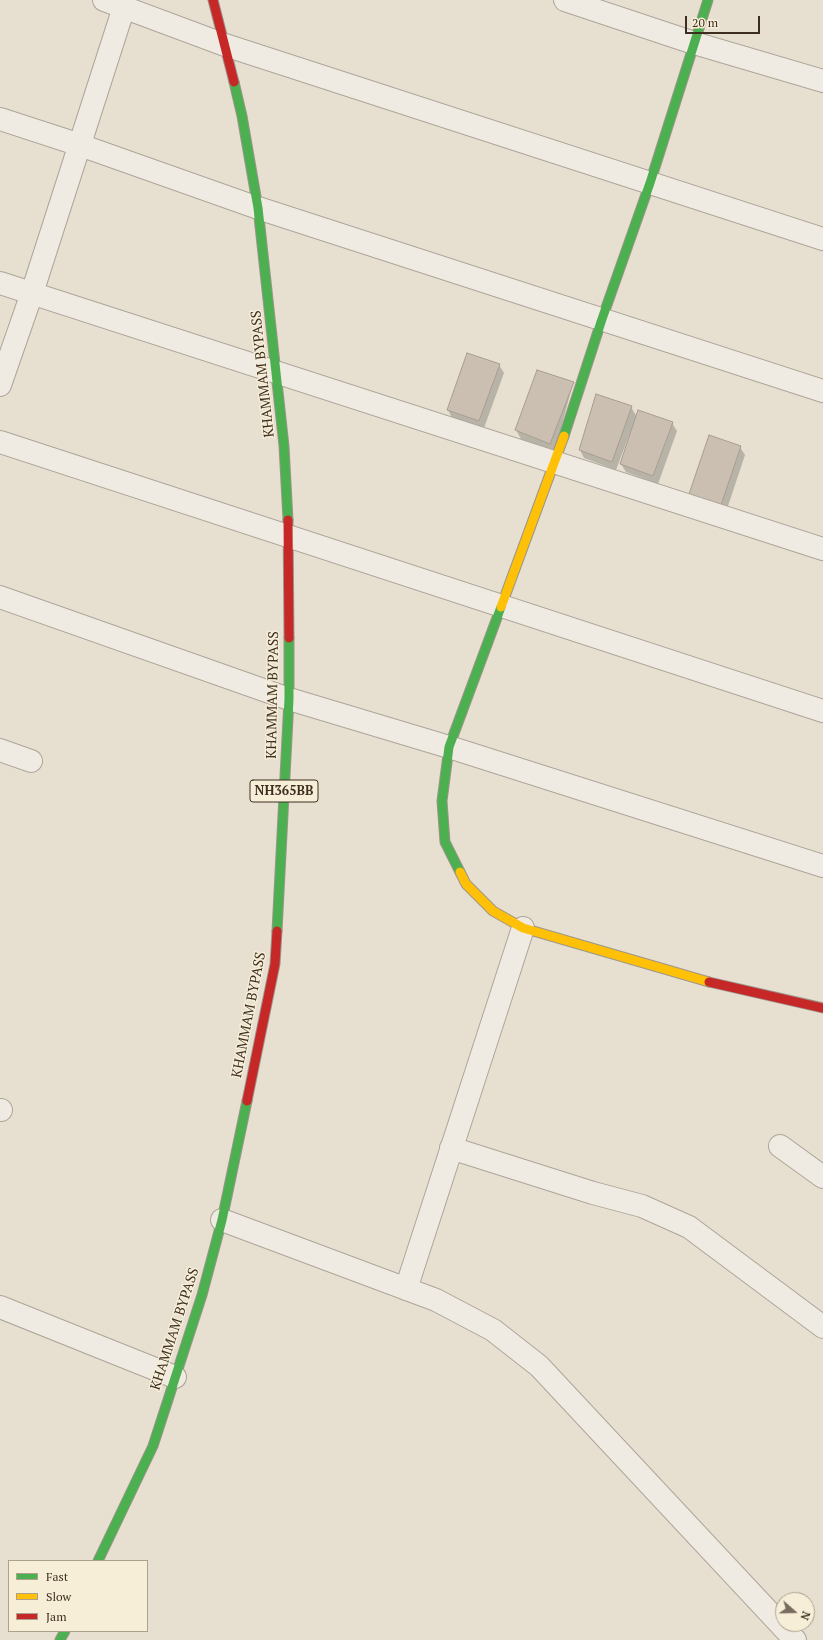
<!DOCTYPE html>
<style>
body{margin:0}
#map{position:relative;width:823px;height:1640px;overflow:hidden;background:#e7e0d1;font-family:"PT Serif",serif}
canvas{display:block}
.legend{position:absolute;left:8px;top:1560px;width:140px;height:72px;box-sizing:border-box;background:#f7eed8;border:1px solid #ada18e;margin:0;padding:5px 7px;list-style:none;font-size:12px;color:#3d2e20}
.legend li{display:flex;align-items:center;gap:8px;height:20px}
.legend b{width:20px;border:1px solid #ada18e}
.north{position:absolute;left:775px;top:1592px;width:40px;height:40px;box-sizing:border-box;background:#f7eed8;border:1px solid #ada18e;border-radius:50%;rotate:110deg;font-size:11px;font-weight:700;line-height:16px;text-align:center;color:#3d2e20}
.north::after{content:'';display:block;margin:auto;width:14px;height:18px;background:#786c5e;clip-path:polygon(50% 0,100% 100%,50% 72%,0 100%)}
.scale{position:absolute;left:685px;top:16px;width:75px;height:18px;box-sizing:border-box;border:2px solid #3d2e20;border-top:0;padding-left:5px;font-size:12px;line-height:14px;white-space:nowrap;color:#3d2e20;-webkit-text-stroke:3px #f7eed8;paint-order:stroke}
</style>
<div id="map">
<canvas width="823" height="1640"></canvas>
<ul class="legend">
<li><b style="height:5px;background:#4caf50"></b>Fast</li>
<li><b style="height:5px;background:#ffc107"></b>Slow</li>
<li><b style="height:5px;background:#c62828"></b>Jam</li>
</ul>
<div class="north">N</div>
<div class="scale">20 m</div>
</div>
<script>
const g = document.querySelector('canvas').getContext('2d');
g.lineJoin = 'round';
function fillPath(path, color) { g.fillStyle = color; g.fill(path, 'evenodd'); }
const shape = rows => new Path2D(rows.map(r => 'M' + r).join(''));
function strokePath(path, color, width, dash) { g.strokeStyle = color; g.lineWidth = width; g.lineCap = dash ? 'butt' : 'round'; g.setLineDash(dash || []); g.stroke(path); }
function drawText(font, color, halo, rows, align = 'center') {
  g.font = font + ' "PT Serif",serif'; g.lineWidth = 3; g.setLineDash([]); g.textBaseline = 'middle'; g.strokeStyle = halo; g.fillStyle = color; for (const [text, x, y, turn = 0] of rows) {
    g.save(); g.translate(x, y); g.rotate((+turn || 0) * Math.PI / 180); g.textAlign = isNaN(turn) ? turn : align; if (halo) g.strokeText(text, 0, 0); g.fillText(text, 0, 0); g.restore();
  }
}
const shadow = shape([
 [499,365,504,373,484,428,452,418,448,410],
 [573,383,555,451,521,439,516,430],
 [631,407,637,417,672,423,677,431,658,484,626,472,621,464,631,434,630,433,616,470,584,458,580,450],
 [740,447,745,455,726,512,695,502,691,494]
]);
const building = shape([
 [467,353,500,364,479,421,447,410,467,353],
 [537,370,574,382,550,444,515,430,537,370],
 [596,394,632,406,612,462,579,450,596,394],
 [638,410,673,422,653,476,620,464,638,410],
 [709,435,741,446,721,505,689,494,709,435]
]);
const street = shape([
 [104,0,225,45,823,239],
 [565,0,694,43,823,81],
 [0,119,80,145,258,208,823,391],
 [0,283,823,549],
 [0,385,32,293,124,7],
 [0,442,823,711],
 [0,597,289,699,449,747,823,866],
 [0,750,31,761],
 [0,1110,1,1110],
 [780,1146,823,1177],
 [451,1148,593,1193,642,1206,689,1227,823,1327],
 [222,1220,436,1300,493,1330,539,1366,795,1640],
 [406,1289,523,928],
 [0,1307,175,1377]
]);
const fast = shape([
 [234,82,242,116,258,208,284,446,288,520],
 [564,436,602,319,650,183,708,0],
 [460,872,445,842,442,801,449,747,501,607],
 [277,931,289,699,289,638],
 [98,1561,153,1446,202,1295,222,1220,247,1101],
 [60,1640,65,1631]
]);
const slow = shape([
 [501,607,564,436],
 [460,872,466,884,493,911,523,928,709,982]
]);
const jam = shape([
 [213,0,234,82],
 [288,520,289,638],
 [709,982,823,1008],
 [247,1101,275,964,277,931]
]);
const shields = [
 [284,791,68]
];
const shieldNames = [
 ["NH365BB",284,791]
];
const streetNames = [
 ["KHAMMAM BYPASS",263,374,-96],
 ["KHAMMAM BYPASS",273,695,-89],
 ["KHAMMAM BYPASS",249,1015,-79],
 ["KHAMMAM BYPASS",175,1329,-72]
];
fillPath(shadow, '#0003');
fillPath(building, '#cbbfb2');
strokePath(building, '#a89c90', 1);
strokePath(street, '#ada599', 24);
strokePath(fast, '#9c958a', 11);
strokePath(slow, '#9c958a', 11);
strokePath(jam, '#9c958a', 11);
strokePath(street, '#efebe3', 22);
strokePath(fast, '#4caf50', 9);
strokePath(slow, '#ffc107', 9);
strokePath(jam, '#c62828', 9);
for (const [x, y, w] of shields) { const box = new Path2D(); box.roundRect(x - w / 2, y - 11, w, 22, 3); g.fillStyle = '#f7eed8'; g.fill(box); strokePath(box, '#3d2e20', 1); }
drawText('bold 13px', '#3d2e20', null, shieldNames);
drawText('14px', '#3d2e20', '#f7eed8', streetNames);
</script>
